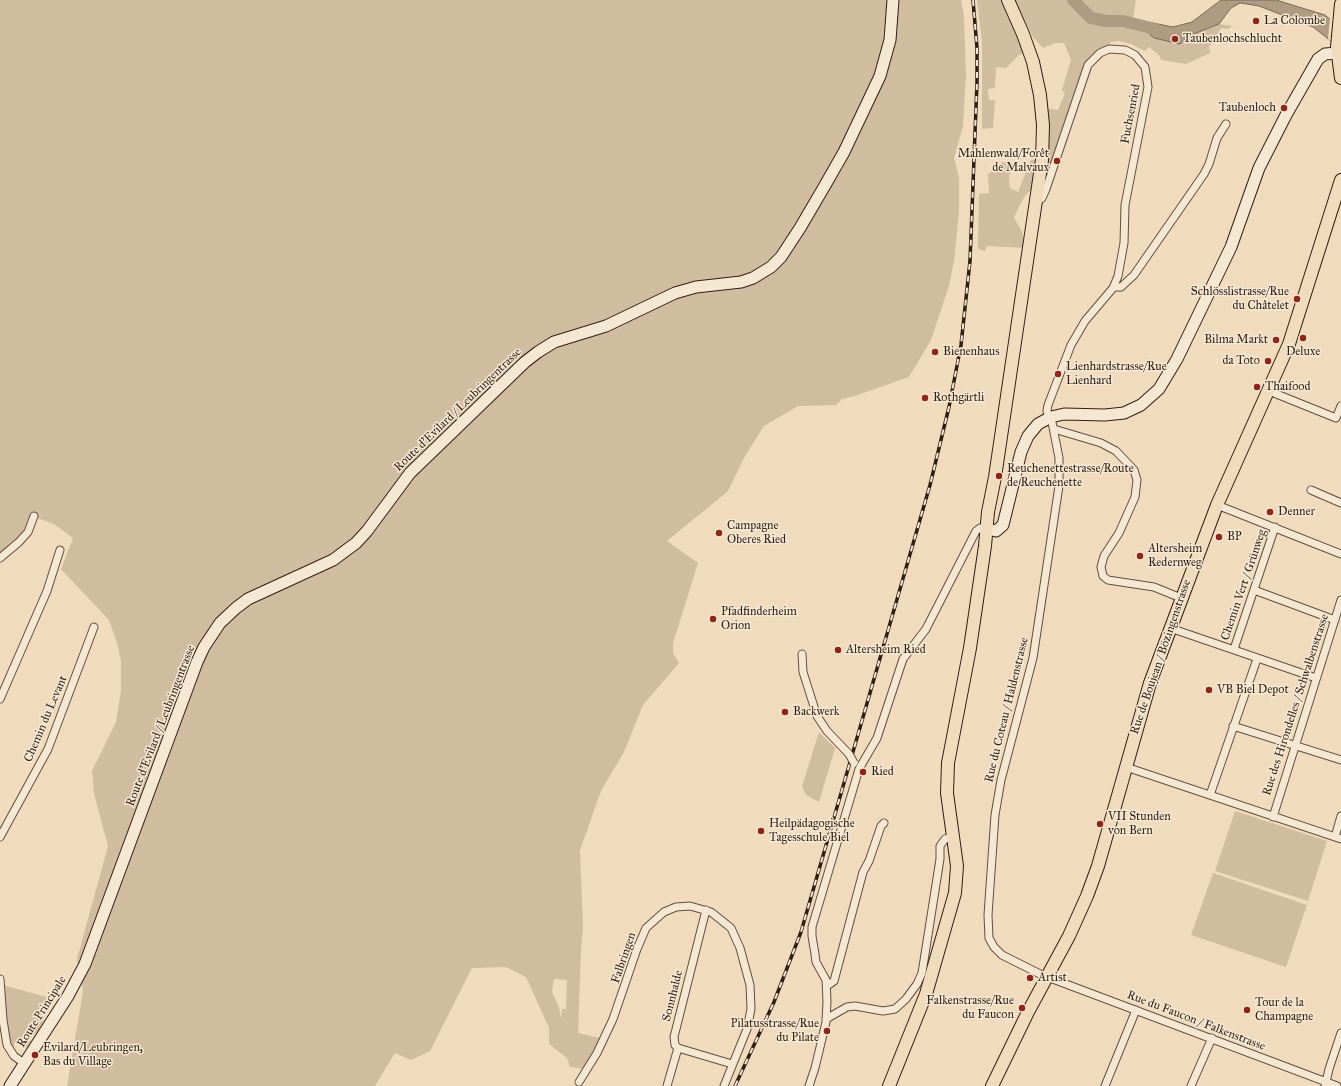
<!DOCTYPE html>
<meta charset="utf-8">
<style>
body{margin:0}
canvas{display:block;background:#f0dcbc}
</style>
<canvas width="1341" height="1086"></canvas>
<script>
const g = document.querySelector('canvas').getContext('2d');
g.lineJoin = 'round';
function fillPath(path, color) { g.fillStyle = color; g.fill(path, 'evenodd'); }
const shape = rows => new Path2D(rows.map(r => 'M' + r).join(''));
function strokePath(path, color, width, dash) { g.strokeStyle = color; g.lineWidth = width; g.lineCap = dash ? 'butt' : 'round'; g.setLineDash(dash || []); g.stroke(path); }
function drawText(font, color, halo, rows, align = 'center') {
  g.font = font + ' "IM FELL Great Primer",serif'; g.lineWidth = 3; g.setLineDash([]); g.textBaseline = 'middle'; g.strokeStyle = halo; g.fillStyle = color; for (const [text, x, y, turn = 0] of rows) {
    g.save(); g.translate(x, y); g.rotate((+turn || 0) * Math.PI / 180); g.textAlign = isNaN(turn) ? turn : align; if (halo) g.strokeText(text, 0, 0); g.fillText(text, 0, 0); g.restore();
  }
}
const green = shape([
 [0,0,961,0,964,16,966,75,963,126,954,158,959,178,959,212,954,261,949,286,931,340,909,377,855,396,842,399,836,405,798,406,764,426,745,456,728,491,667,541,698,563,673,643,673,653,679,663,643,705,624,752,601,791,580,850,583,928,581,951,578,1033,600,1038,583,1069,570,1067,567,1058,549,1044,549,1028,526,977,506,967,472,968,430,1051,411,1060,395,1053,375,1086,67,1086,83,991,77,959,108,846,94,794,92,771,116,722,121,690,121,662,118,646,109,620,61,569,73,538,54,524,34,517,28,532,0,558],
 [554,979,567,980,566,1009,562,1009,561,1019,559,1008,552,992],
 [977,0,1004,0,1016,29,1023,53,1019,55,1006,68,996,67,995,88,988,89,989,100,995,100,993,128,982,129,982,41],
 [1015,0,1136,0,1133,19,1180,44,1191,35,1219,24,1232,26,1228,29,1221,28,1217,35,1218,39,1209,46,1210,53,1186,64,1161,60,1160,56,1149,47,1145,51,1131,44,1119,41,1110,42,1110,46,1094,53,1059,137,1048,175,1046,108,1058,110,1065,93,1062,90,1071,60,1064,43,1056,43,1043,48,1033,37],
 [1031,160,1035,160,1034,186,1024,197,1014,217,1022,232,1025,248,987,246,985,251,978,249,979,194,989,193,988,174,997,168,1002,162,1009,163,1012,168,1009,177,1010,188,1018,192],
 [819,732,835,748,819,802,806,795,802,786],
 [1235,811,1327,841,1308,901,1215,871],
 [1213,873,1307,905,1286,967,1191,935],
 [3,985,50,998,39,1034,35,1033,34,1035,32,1035,29,1040,31,1041,26,1052,26,1048,15,1043,13,1048,8,1039]
]);
const water = shape([
 [1221,0,1276,0,1325,15,1341,29,1341,49,1313,27,1259,6,1240,3,1231,8,1219,24,1191,35,1180,44,1154,38,1133,19,1173,27,1192,22,1221,0]
]);
const pier = shape([
 [1330,18,1341,27,1341,50,1328,39]
]);
const river = shape([
 [1073,0,1091,18,1106,21,1123,21,1155,29]
]);
const street = shape([
 [1037,202,1042,198,1046,189,1088,65,1100,53,1109,49,1125,50,1135,55,1145,67,1148,87,1125,205,1124,243,1118,276,1113,288,1085,321,1071,345,1048,405,1047,411,1049,418],
 [1114,287,1121,287,1134,275,1204,174,1209,164,1217,138,1226,124],
 [1269,391,1336,418,1341,406],
 [1051,417,1059,458,1059,486,1033,658,1001,780,995,815,988,915,989,938,994,947,1002,955,1042,975,1337,1086],
 [1054,429,1101,443,1116,451,1134,470,1137,480,1135,497,1119,533,1104,556,1101,567,1103,576,1108,580,1154,587,1181,598],
 [1311,490,1341,503],
 [1217,505,1341,554],
 [0,558,19,542,28,532,34,516],
 [1254,590,1335,620],
 [1170,628,1316,678],
 [1234,649,1275,527],
 [802,654,803,672,817,716,827,731,849,754],
 [0,699,47,591,60,550],
 [1233,726,1341,760],
 [1126,767,1341,839],
 [1210,795,1257,659],
 [1273,817,1341,600],
 [0,837,48,749,94,627],
 [1335,837,1341,816],
 [0,979,3,1020,7,1045,14,1056,25,1064],
 [827,986,834,981,863,872,869,861,881,826,884,823],
 [826,1019,847,1007,855,1006,883,1011,895,1009,906,999,917,984,922,973,940,859,940,846,945,839,953,837],
 [678,1048,732,1064],
 [579,1082,597,1053,613,1019,637,949,646,928,664,912,676,907,690,906,711,912,731,928,740,948,750,985,751,1009,747,1029,724,1086],
 [667,1086,678,1048,675,1045,674,1037,706,910],
 [809,1086,815,1068,826,1022,827,1001,826,980,816,962,815,954,812,936,812,927,859,769,877,738,903,659,926,629,976,531,980,528,987,529],
 [1105,1086,1136,1010],
 [1191,1086,1212,1038],
 [1325,1086,1329,1069,1341,1033]
]);
const secondary = shape([
 [987,529,996,531,1003,525,1021,452,1028,436,1038,424,1051,417,1064,414,1105,415,1124,413,1141,405,1159,389,1177,359,1231,247,1259,168,1286,115,1318,59,1325,54,1338,53],
 [10,1086,68,996,85,964,197,662,204,647,220,623,236,608,248,599,333,560,356,543,367,531,410,473,525,362,538,352,554,342,606,326,675,293,696,287,741,282,753,278,771,267,781,257,800,228,824,187,844,152,880,76,890,40,893,0]
]);
const primary = shape([
 [1341,4,1337,47,1341,78],
 [889,1086,926,994,955,893,957,866,947,793,948,763,970,648,985,546,988,512,995,477,1042,160,1043,125,1040,95,1033,62,1023,34,1008,0],
 [992,1086,1028,1012,1069,936,1087,896,1098,866,1150,683,1217,505,1289,344,1341,180]
]);
const rail = shape([
 [735,1086,774,1002,801,932,930,485,949,407,961,345,970,261,977,82,977,48,973,0]
]);
const streetBridge = shape([
 [849,754,854,763]
]);
const markers = [
 [1256,21,4,"#8f2418"],
 [1175,39,4,"#8f2418"],
 [1284,108,4,"#8f2418"],
 [1057,161,4,"#8f2418"],
 [1297,299,4,"#8f2418"],
 [1303,338,4,"#8f2418"],
 [1276,340,4,"#8f2418"],
 [935,352,4,"#8f2418"],
 [1268,361,4,"#8f2418"],
 [1058,374,4,"#8f2418"],
 [1257,387,4,"#8f2418"],
 [925,398,4,"#8f2418"],
 [999,476,4,"#8f2418"],
 [1270,512,4,"#8f2418"],
 [719,533,4,"#8f2418"],
 [1219,537,4,"#8f2418"],
 [1140,556,4,"#8f2418"],
 [713,619,4,"#8f2418"],
 [838,650,4,"#8f2418"],
 [1209,690,4,"#8f2418"],
 [785,712,4,"#8f2418"],
 [863,772,4,"#8f2418"],
 [1100,824,4,"#8f2418"],
 [761,831,4,"#8f2418"],
 [1030,978,4,"#8f2418"],
 [1022,1008,4,"#8f2418"],
 [1247,1010,4,"#8f2418"],
 [827,1031,4,"#8f2418"],
 [35,1055,4,"#8f2418"]
];
const poiNames = [
 ["La Colombe",1264,21],
 ["Taubenlochschlucht",1183,39],
 ["Taubenloch",1276,108,"right"],
 ["Mahlenwald/Forêt",1049,154,"right"],
 ["de Malvaux",1049,168,"right"],
 ["Schlösslistrasse/Rue",1289,292,"right"],
 ["du Châtelet",1289,306,"right"],
 ["Bilma Markt",1268,340,"right"],
 ["Bienenhaus",943,352],
 ["Deluxe",1303,352,"center"],
 ["da Toto",1260,361,"right"],
 ["Lienhardstrasse/Rue",1066,367],
 ["Lienhard",1066,381],
 ["Thaifood",1265,387],
 ["Rothgärtli",933,398],
 ["Reuchenettestrasse/Route",1007,469],
 ["de Reuchenette",1007,483],
 ["Denner",1278,512],
 ["Campagne",727,526],
 ["Oberes Ried",727,540],
 ["BP",1227,537],
 ["Altersheim",1148,549],
 ["Redernweg",1148,563],
 ["Pfadfinderheim",721,612],
 ["Orion",721,626],
 ["Altersheim Ried",846,650],
 ["VB Biel Depot",1217,690],
 ["Backwerk",793,712],
 ["Ried",871,772],
 ["VII Stunden",1108,817],
 ["von Bern",1108,831],
 ["Heilpädagogische",769,824],
 ["Tagesschule Biel",769,838],
 ["Artist",1038,978],
 ["Falkenstrasse/Rue",1014,1001,"right"],
 ["du Faucon",1014,1015,"right"],
 ["Tour de la",1255,1003],
 ["Champagne",1255,1017],
 ["Pilatusstrasse/Rue",819,1024,"right"],
 ["du Pilate",819,1038,"right"],
 ["Evilard/Leubringen,",43,1048],
 ["Bas du Village",43,1062]
];
const streetNames = [
 ["Fuchsenried",1131,114,-79],
 ["Route d'Evilard / Leubringentrasse",458,410,-44],
 ["Chemin Vert / Grünweg",1244,585,-71],
 ["Rue de Boujean / Bözingenstrasse",1161,657,-71],
 ["Rue des Hirondelles / Schwalbenstrasse",1296,705,-72],
 ["Rue du Coteau / Haldenstrasse",1007,710,-76],
 ["Chemin du Levant",46,719,-67],
 ["Route d'Evilard / Leubringentrasse",161,726,-69],
 ["Falbringen",624,958,-71],
 ["Sonnhalde",673,996,-76],
 ["Route Principale",42,1012,-58],
 ["Rue du Faucon / Falkenstrasse",1196,1021,21]
];
fillPath(green, '#d0bc9f');
fillPath(water, '#af9b82');
strokePath(water, '#7d6955', 1);
fillPath(pier, '#f0dcbc');
strokePath(river, '#af9b82', 12);
strokePath(street, '#624e3c', 9);
strokePath(secondary, '#321e11', 13);
strokePath(primary, '#321e11', 14);
strokePath(street, '#f5e8d3', 7);
strokePath(secondary, '#f5e8d3', 11);
strokePath(primary, '#f0dcbc', 12);
strokePath(rail, '#321e11', 3.5);
strokePath(rail, '#f5e8d3', 2, [6]);
strokePath(streetBridge, '#624e3c', 9, []);
strokePath(streetBridge, '#f5e8d3', 7);
for (const [x, y, r, color] of markers) { const dot = new Path2D(); dot.arc(x, y, r, 0, 2 * Math.PI); g.fillStyle = color; g.fill(dot); strokePath(dot, '#f5e8d3', 1.5); }
drawText('12px', '#321e11', '#f5e8d3', poiNames, 'left');
drawText('12px', '#321e11', '#f5e8d3', streetNames);
</script>
